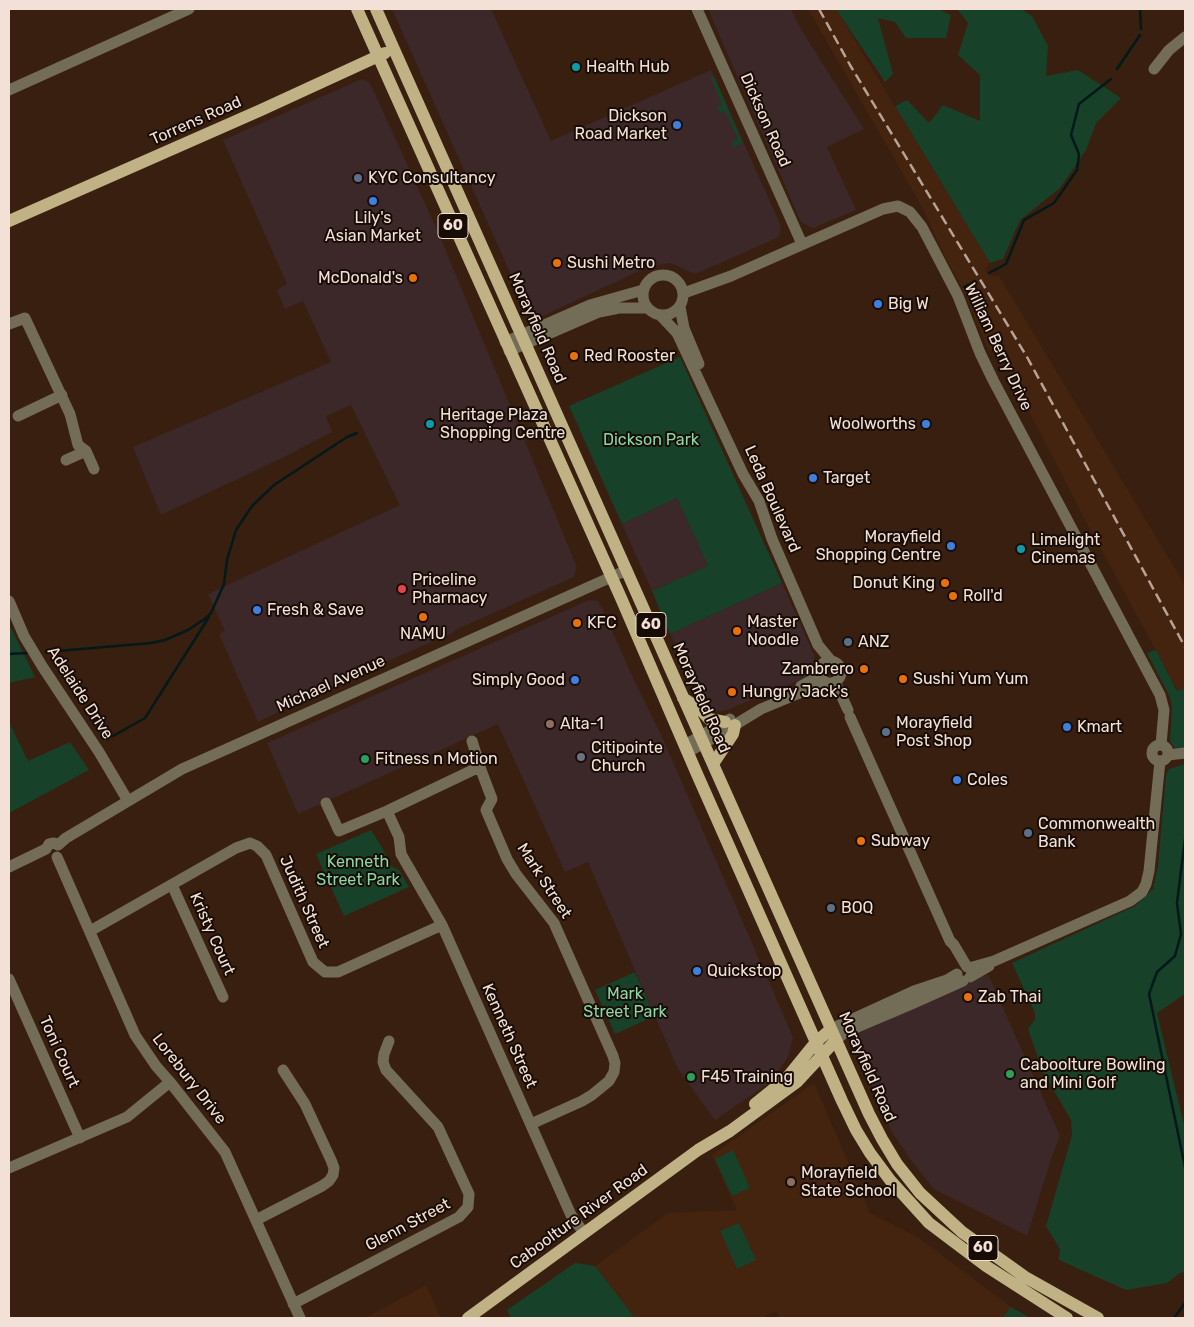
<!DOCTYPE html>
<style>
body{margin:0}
#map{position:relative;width:1194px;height:1327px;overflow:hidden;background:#391f0f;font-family:Rubik,sans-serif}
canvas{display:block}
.frame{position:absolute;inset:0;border:10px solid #f3e1d7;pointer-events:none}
</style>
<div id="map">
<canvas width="1194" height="1327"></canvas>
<div class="frame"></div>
</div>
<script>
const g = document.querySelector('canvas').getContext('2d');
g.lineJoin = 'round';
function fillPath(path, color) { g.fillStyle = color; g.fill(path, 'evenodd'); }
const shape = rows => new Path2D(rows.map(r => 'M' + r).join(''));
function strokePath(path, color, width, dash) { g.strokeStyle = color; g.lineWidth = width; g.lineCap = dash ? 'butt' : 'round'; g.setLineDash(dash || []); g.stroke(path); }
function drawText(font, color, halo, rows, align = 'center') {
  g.font = font + ' Rubik,sans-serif'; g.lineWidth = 4; g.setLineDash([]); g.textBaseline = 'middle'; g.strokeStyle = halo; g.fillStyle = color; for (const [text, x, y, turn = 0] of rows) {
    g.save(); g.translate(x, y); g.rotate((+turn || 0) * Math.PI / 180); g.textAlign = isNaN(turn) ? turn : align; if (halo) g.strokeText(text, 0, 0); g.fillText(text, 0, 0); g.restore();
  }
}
const commercial = shape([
 [392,9,491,9,551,141,711,70,781,226,779,237,695,274,670,263,648,267,538,318,530,317],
 [708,9,791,9,799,26,864,129,827,147,856,210,813,228,801,222],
 [362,79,370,83,438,232,577,567,574,577,455,630,453,633,353,676,258,722,219,634,225,631,208,594,400,505,351,405,326,416,332,432,280,459,161,515,133,447,331,362,303,301,285,309,277,290,287,284,223,140],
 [677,498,708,566,652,591,622,524],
 [782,583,814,655,813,670,805,678,724,711,712,711,706,705,689,669,670,634],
 [589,600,598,601,602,608,634,680,663,739,793,1037,788,1057,777,1073,765,1086,715,1120,678,1069,588,862,565,872,498,724,298,814,267,743],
 [988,974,1060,1136,1053,1153,1027,1236,934,1189,913,1163,892,1132,851,1039,853,1036]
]);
const built = shape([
 [808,9,836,9,990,263,985,269,990,276,999,276,1185,585,1185,688,1178,691,1085,520,1000,355,988,349,964,291,946,259,921,205],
 [814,1083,870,1213,919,1238,1011,1307,1002,1318,779,1318,776,1311,763,1318,635,1318,595,1266,668,1213,737,1210,712,1155],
 [426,1285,441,1318,365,1318]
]);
const green = shape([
 [836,9,938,9,951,15,946,38,906,38,895,22,878,18,893,74,885,82],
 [957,9,1021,9,1032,16,1048,46,1046,76,1078,70,1121,98,1096,123,1086,150,1060,188,1020,220,1003,259,990,263,895,106,907,100,929,123,943,105,980,121,980,75,958,55,968,23],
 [714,76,743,143,734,147,732,141,738,139,725,111,720,113,717,107,722,105,711,78],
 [680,357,782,583,670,634,652,591,708,566,677,498,622,524,569,406],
 [9,624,35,677,9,683],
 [1156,650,1177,691,1185,688,1185,747,1183,748,1175,749,1170,741,1172,708,1170,697,1147,653],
 [9,722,28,761,70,742,89,770,9,813],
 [1185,764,1185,994,1157,1013,1185,1129,1185,1272,1180,1273,1167,1283,1126,1290,1059,1260,1060,1249,1046,1226,1072,1135,1071,1120,1043,1072,1028,1029,1035,1019,1035,1013,1012,963,1135,906,1153,889,1158,866,1166,775,1169,769],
 [371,830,384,851,388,864,399,870,409,887,344,916,316,854],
 [635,972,655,1016,615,1034,595,990],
 [733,1150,750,1188,732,1196,715,1159],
 [739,1223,756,1260,737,1269,720,1231],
 [575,1263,595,1266,635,1318,511,1318,507,1310],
 [1011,1307,1030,1318,1002,1318]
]);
const stream = shape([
 [1140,9,1141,29],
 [1117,69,1140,35],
 [989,273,1006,264,1024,220,1054,203,1077,170,1079,154,1071,135,1079,104,1111,79],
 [964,287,975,281],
 [46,652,151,643,165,640,188,630,206,618,211,613,224,584,227,560,236,530,252,506,274,485,347,437,357,433],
 [9,654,27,653],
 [113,736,145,718,209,617],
 [1185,839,1177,903,1181,934,1175,956,1157,972,1149,994,1185,1167],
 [1174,1318,1185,1303]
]);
const minor = shape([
 [697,9,802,244],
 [1154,69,1169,50,1185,37],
 [9,90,189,9],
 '643 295a20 20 0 1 1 40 0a20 20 0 1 1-40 0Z',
 [684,293,731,276,883,209,898,206,910,212,922,227,958,296,980,353,993,380,1160,695,1164,710,1161,745],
 [680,307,684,328,699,364],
 [660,315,677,333,743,474,759,501,772,539,818,645,832,662],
 [9,324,25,318,70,414,78,445,86,451,94,469],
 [505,342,590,305,643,290],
 [509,351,599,312,619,308,647,308],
 [18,416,62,395],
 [66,460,86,451],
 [9,601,24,636,42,666,99,752,128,801],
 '819 672a11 11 0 1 1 22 0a11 11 0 1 1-22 0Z',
 [835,682,848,710],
 [801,686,812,680,820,672],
 [850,717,950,941,954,945,967,967],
 [472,741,481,770],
 [685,745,730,719],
 '1152 753a8 8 0 1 1 16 0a8 8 0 1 1-16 0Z',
 [688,752,715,737,761,709,826,682],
 [1168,755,1185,753],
 [326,803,339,831,387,811,475,769,481,770,492,799,486,810,507,859,516,874,554,923,613,1056,615,1063,614,1072,609,1081,592,1095,582,1101,531,1124],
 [387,811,399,837,401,854,442,925,571,1215,584,1233],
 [58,845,66,838,182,769,627,570],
 [57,857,135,1035,156,1066,170,1082,225,1152,300,1318],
 [9,867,46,849,49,844,54,843,58,845],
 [172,885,223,997],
 [90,931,236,848,250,843,257,846,266,855,313,962,325,972,338,972,442,925],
 [969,968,994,961,1130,901,1142,892,1146,884,1149,871,1160,761],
 [970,977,989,966],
 [9,979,80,1138],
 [831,1029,914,991,947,980,957,974],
 [836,1040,843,1034,853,1029,914,1003,963,981],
 [9,1168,127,1117,170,1082],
 [256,1220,322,1186,329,1181,333,1175,334,1168,331,1160,305,1104,283,1070],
 [293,1304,459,1217,468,1207,469,1194,438,1127,386,1070,383,1062,384,1054,389,1041]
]);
const major = shape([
 [357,9,621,598,697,774,842,1101,856,1130,870,1153,890,1180,929,1223,986,1266,1067,1318],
 [376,9,869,1114,882,1139,897,1164,920,1193,962,1232,1025,1277,1098,1318],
 [9,221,261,110,385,53],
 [683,698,701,710,709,719,725,722],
 [713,764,733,734,735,725],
 [755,1104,786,1079,816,1042,831,1029],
 [468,1318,698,1150,730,1131,797,1082,836,1040]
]);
const rail = shape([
 [819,9,850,65,1027,357,1185,647]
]);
const markers = [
 [576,67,5,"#0f9aa8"],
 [677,125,5,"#3f7fe0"],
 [358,178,5,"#5c6f8a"],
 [373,201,5,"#3f7fe0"],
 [557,263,5,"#e8710a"],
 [413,278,5,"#e8710a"],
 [878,304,5,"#3f7fe0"],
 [574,356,5,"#e8710a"],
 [430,424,5,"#0f9aa8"],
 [926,424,5,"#3f7fe0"],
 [813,478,5,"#3f7fe0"],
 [951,546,5,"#3f7fe0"],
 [1021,549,5,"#0f9aa8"],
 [945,583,5,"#e8710a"],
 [402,589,5,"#e0444e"],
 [953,596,5,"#e8710a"],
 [257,610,5,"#3f7fe0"],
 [423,617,5,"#e8710a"],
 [577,623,5,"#e8710a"],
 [737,631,5,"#e8710a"],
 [848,642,5,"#5c6f8a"],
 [864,669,5,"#e8710a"],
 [903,679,5,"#e8710a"],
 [575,680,5,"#3f7fe0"],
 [732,692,5,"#e8710a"],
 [550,724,5,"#8d6e63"],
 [1067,727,5,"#3f7fe0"],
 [886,732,5,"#5c6f8a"],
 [581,757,5,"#6b7280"],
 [365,759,5,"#2e9e5b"],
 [957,780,5,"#3f7fe0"],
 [1028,833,5,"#5c6f8a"],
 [861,841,5,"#e8710a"],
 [831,908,5,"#5c6f8a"],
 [697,971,5,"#3f7fe0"],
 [968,997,5,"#e8710a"],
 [1010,1074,5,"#2e9e5b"],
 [691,1077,5,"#2e9e5b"],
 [791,1182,5,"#8d6e63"]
];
const shields = [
 [453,226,30],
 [651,625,30],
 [983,1248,30]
];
const shieldNames = [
 ["60",453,226],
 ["60",651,625],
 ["60",983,1248]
];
const poiNames = [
 ["Health Hub",586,67],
 ["Dickson",667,116,"right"],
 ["Road Market",667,134,"right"],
 ["KYC Consultancy",368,178],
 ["Lily's",373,218,"center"],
 ["Asian Market",373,236,"center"],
 ["Sushi Metro",567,263],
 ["McDonald's",403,278,"right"],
 ["Big W",888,304],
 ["Red Rooster",584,356],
 ["Heritage Plaza",440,415],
 ["Shopping Centre",440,433],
 ["Woolworths",916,424,"right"],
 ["Target",823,478],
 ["Morayfield",941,537,"right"],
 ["Shopping Centre",941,555,"right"],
 ["Limelight",1031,540],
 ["Cinemas",1031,558],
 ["Priceline",412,580],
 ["Pharmacy",412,598],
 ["Donut King",935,583,"right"],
 ["Roll'd",963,596],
 ["Fresh & Save",267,610],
 ["Master",747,622],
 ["Noodle",747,640],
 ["KFC",587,623],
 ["NAMU",423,634,"center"],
 ["ANZ",858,642],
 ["Zambrero",854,669,"right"],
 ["Sushi Yum Yum",913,679],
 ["Simply Good",565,680,"right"],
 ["Hungry Jack's",742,692],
 ["Morayfield",896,723],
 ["Post Shop",896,741],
 ["Alta-1",560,724],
 ["Kmart",1077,727],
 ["Citipointe",591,748],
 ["Church",591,766],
 ["Fitness n Motion",375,759],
 ["Coles",967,780],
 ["Commonwealth",1038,824],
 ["Bank",1038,842],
 ["Subway",871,841],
 ["BOQ",841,908],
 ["Quickstop",707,971],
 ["Zab Thai",978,997],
 ["Caboolture Bowling",1020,1065],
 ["and Mini Golf",1020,1083],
 ["F45 Training",701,1077],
 ["Morayfield",801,1173],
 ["State School",801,1191]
];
const streetNames = [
 ["Dickson Road",765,120,66],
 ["Torrens Road",196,121,-24],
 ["Morayfield Road",537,328,66],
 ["William Berry Drive",998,347,65],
 ["Leda Boulevard",772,499,66],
 ["Michael Avenue",331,684,-24],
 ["Adelaide Drive",80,693,57],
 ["Morayfield Road",701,698,66],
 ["Mark Street",544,881,57],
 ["Judith Street",304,902,66],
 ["Kristy Court",212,934,66],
 ["Kenneth Street",509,1036,66],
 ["Toni Court",59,1052,66],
 ["Morayfield Road",867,1067,66],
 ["Lorebury Drive",189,1079,52],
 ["Caboolture River Road",579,1217,-36],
 ["Glenn Street",408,1225,-28]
];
const parkNames = [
 ["Dickson Park",651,440],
 ["Kenneth",358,862],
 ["Street Park",358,880],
 ["Mark",625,994],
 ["Street Park",625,1012]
];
fillPath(commercial, '#3c2829');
fillPath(built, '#44230f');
fillPath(green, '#184129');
strokePath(stream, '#03191a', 2.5);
strokePath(minor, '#736c57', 11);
strokePath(major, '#c0b285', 12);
strokePath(rail, '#b8a397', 2.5, [10, 5]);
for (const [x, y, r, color] of markers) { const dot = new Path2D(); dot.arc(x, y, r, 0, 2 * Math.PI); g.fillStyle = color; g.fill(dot); strokePath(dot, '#180c06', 2); }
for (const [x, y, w] of shields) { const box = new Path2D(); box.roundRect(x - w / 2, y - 12.5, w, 25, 4); g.fillStyle = '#180c06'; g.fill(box); strokePath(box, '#f3e1d7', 1); }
drawText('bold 15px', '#f3e1d7', null, shieldNames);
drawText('16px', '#f3e1d7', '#180c06', poiNames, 'left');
drawText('16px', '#f3e1d7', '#180c06', streetNames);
drawText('16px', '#8ad7a6', '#180c06', parkNames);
</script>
